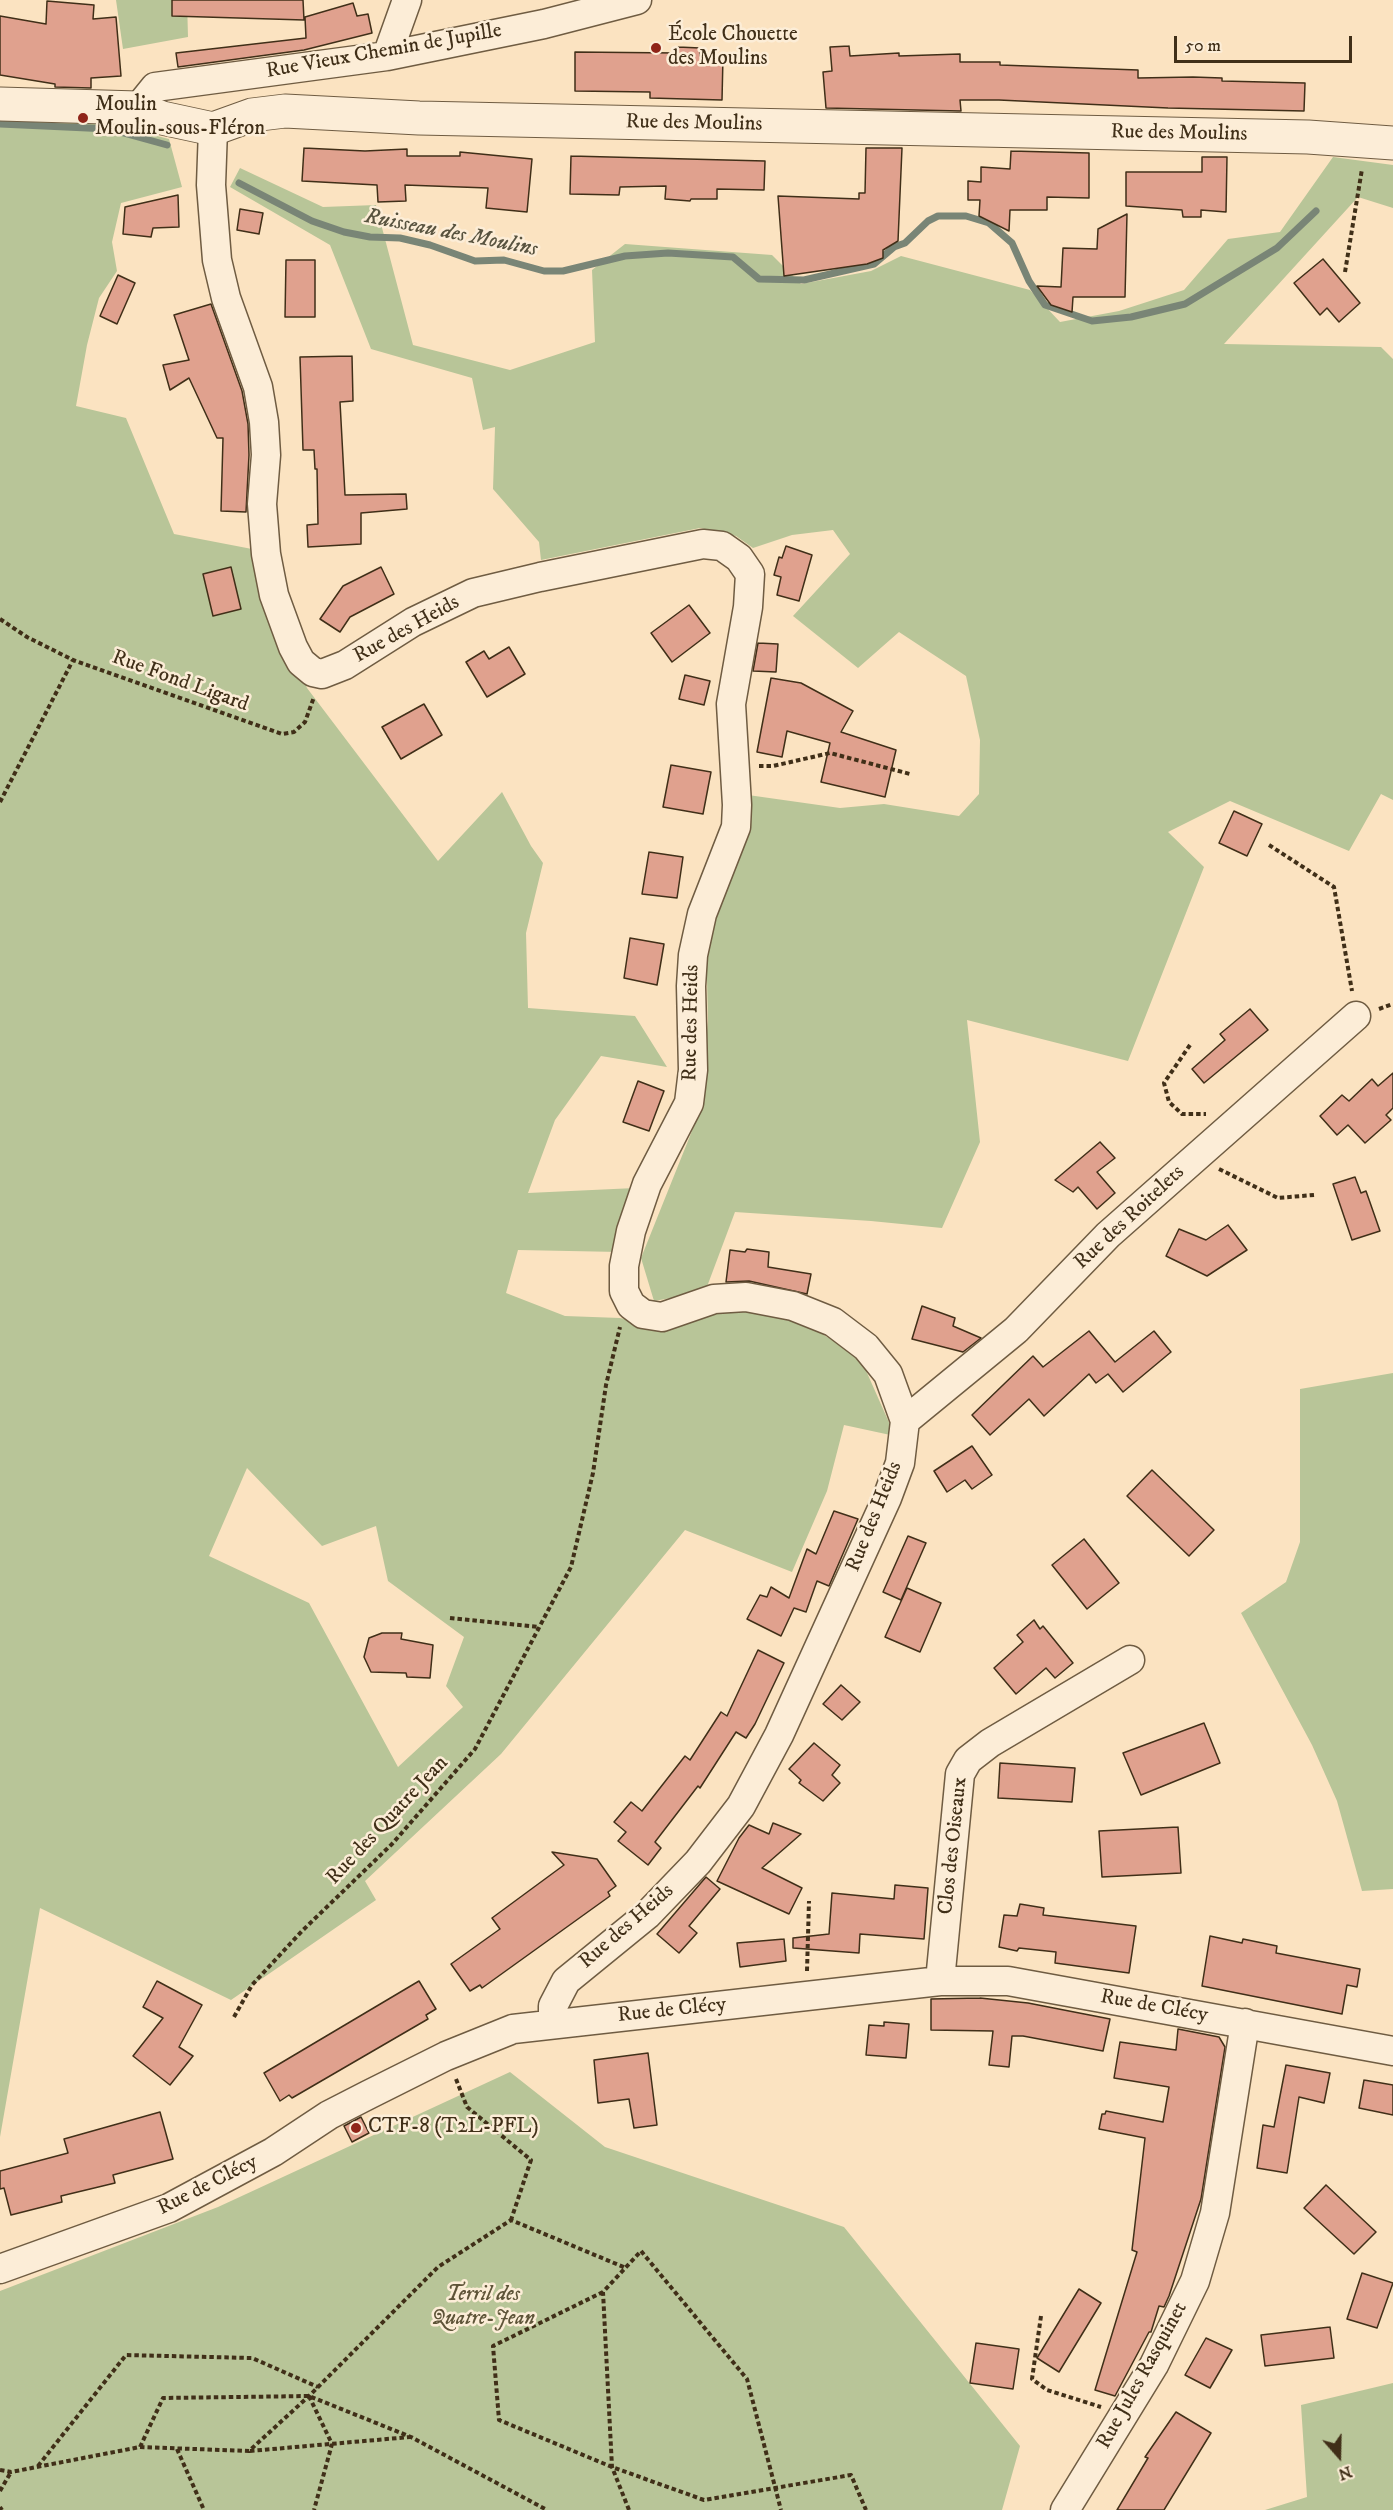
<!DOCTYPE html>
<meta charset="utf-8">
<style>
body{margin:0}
#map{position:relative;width:1393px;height:2510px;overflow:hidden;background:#fbe3c1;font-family:"IM FELL DW Pica",serif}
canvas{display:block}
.north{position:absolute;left:1309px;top:2426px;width:60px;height:60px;-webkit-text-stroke:4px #fcedd7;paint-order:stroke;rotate:160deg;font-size:16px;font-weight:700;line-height:24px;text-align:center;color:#402f18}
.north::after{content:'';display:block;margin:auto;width:21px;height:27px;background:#402f18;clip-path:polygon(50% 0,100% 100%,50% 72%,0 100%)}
.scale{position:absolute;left:1174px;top:36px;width:178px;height:27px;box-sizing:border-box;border:3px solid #402f18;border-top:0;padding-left:8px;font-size:18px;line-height:21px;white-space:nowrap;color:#402f18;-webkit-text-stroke:4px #fcedd7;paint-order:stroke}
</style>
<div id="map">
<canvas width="1393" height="2510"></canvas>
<div class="north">N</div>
<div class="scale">50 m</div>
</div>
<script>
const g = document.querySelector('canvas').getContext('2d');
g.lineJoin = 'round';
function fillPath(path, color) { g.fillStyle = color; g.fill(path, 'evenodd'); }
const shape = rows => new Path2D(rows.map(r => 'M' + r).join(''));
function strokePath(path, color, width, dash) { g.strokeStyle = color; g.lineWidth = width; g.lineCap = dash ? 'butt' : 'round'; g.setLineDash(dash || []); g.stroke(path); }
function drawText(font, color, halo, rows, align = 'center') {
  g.font = font + ' "IM FELL DW Pica",serif'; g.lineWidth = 5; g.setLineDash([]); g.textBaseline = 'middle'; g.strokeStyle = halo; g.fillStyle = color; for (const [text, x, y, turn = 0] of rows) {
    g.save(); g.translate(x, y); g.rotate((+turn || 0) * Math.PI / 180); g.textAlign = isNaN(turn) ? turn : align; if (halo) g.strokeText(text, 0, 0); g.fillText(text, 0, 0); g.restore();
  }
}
const green = shape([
 [116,0,187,0,188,37,123,49],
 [0,119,106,123,169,139,182,187,121,203,112,242,117,271,99,298,87,345,76,406,126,418,174,534,252,549,307,688,438,861,502,792,531,846,543,863,526,933,528,1008,635,1016,667,1067,601,1056,555,1120,528,1193,635,1188,620,1252,518,1250,506,1293,565,1316,620,1318,660,1327,707,1307,791,1315,860,1357,895,1436,844,1425,827,1491,792,1572,685,1530,501,1754,365,1881,376,1900,231,2000,40,1908,0,2137],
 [247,1468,322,1546,376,1526,388,1581,464,1637,446,1686,463,1707,398,1767,309,1603,209,1556],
 [1333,157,1393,165,1393,208,1358,197,1224,344,1381,347,1393,359,1393,800,1381,794,1349,851,1230,801,1168,832,1204,867,1128,1061,967,1020,980,1142,942,1228,871,1221,735,1212,705,1292,654,1301,641,1258,700,1111,708,1021,706,940,748,795,840,808,884,804,959,816,979,794,980,740,966,676,899,632,858,668,793,616,850,554,833,530,792,535,753,548,736,536,700,528,541,560,539,542,493,489,495,427,483,430,472,378,371,349,330,245,230,187,240,168,323,207,376,205,413,345,510,370,595,342,592,270,625,244,772,255,801,284,871,271,901,256,1030,290,1060,322,1119,311,1184,290,1228,239,1280,232],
 [1393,1373,1393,1889,1362,1891,1337,1801,1312,1745,1241,1613,1286,1582,1300,1542,1300,1389],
 [510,2072,605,2147,844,2227,1020,2446,1002,2510,0,2510,0,2291,218,2207],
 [1393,2383,1393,2510,1265,2510,1307,2497,1301,2405]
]);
const stream = shape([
 [0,124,109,129,167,145],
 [239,183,312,221,344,232,370,237,400,238,430,245,475,261,504,260,544,271,563,271,625,256,668,253,733,257,759,279,804,280,874,264,894,247,905,243,928,221,938,216,966,216,989,223,1012,243,1029,281,1045,305,1092,321,1131,317,1185,304,1277,248,1316,211]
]);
const building = shape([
 [172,0,303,0,304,20,172,16,172,0],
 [47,1,94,5,93,19,116,17,121,76,91,78,91,88,55,87,55,84,0,75,0,16,46,24,47,1],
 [353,3,357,16,368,14,372,33,304,50,178,67,176,53,306,38,305,17,353,3],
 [849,46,850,56,899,53,899,56,960,54,960,62,1000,62,1000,65,1138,70,1138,78,1193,77,1222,78,1222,81,1305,83,1304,111,1168,108,999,100,960,100,961,111,826,108,823,72,832,71,830,47,849,46],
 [678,47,700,48,700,56,723,57,722,100,650,98,650,92,575,91,575,52,677,53,678,47],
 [304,148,365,151,407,149,407,156,460,156,460,152,532,159,527,212,486,208,488,188,405,185,406,201,378,202,377,185,302,181,304,148],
 [866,148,902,148,898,241,883,250,883,258,867,264,784,276,778,196,859,199,859,193,865,193,866,148],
 [1011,151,1089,153,1089,198,1047,197,1047,210,1010,210,1009,231,979,216,980,200,968,200,968,181,981,182,981,167,1010,169,1011,151],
 [571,156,765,161,764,190,717,189,717,199,691,199,690,201,665,199,666,186,620,187,619,195,570,194,571,156],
 [1202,157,1227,157,1226,212,1201,210,1201,217,1183,217,1182,210,1126,206,1126,172,1202,172,1202,157],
 [178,195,179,227,153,228,151,237,123,234,125,207,178,195],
 [240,209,263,213,259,234,237,230,240,209],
 [1127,214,1125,297,1073,297,1072,312,1051,305,1037,286,1061,287,1063,248,1097,249,1098,229,1127,214],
 [1323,259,1360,303,1339,322,1327,308,1320,315,1294,283,1323,259],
 [286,260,315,260,315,317,285,317,286,260],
 [118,275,135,283,117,324,100,316,118,275],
 [211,304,242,391,248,424,249,455,246,512,221,511,223,438,217,438,189,378,170,390,163,365,189,360,174,315,211,304],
 [352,356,353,401,340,402,345,495,406,494,407,509,361,513,361,544,308,547,307,525,318,524,317,469,315,469,314,450,303,450,300,357,352,356],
 [786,546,812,555,799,601,777,595,781,577,774,575,779,557,782,558,786,546],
 [231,567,241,609,213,616,203,574,231,567],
 [381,567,394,594,350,617,340,632,320,619,343,586,381,567],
 [689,605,710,633,672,662,651,633,689,605],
 [758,643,778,644,776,672,753,671,758,643],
 [509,647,525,674,487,697,466,662,484,651,489,659,509,647],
 [685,675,710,681,704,705,679,699,685,675],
 [771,678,801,683,853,711,841,732,896,750,885,797,821,782,830,743,787,731,782,757,757,752,771,678],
 [424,704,442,735,401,759,382,727,424,704],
 [671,765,711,772,703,814,663,807,671,765],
 [1234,811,1262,824,1247,856,1219,843,1234,811],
 [649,852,683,857,677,898,642,894,649,852],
 [630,938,664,944,657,985,624,978,630,938],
 [1250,1009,1268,1030,1204,1083,1192,1069,1225,1040,1220,1034,1250,1009],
 [1393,1073,1393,1108,1386,1115,1391,1120,1365,1143,1348,1125,1337,1135,1320,1116,1342,1095,1349,1101,1372,1079,1378,1086,1393,1073],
 [638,1081,664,1091,649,1131,623,1122,638,1081],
 [1100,1142,1115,1158,1097,1172,1115,1193,1097,1209,1078,1187,1073,1192,1055,1180,1100,1142],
 [1355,1177,1361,1193,1366,1191,1380,1231,1352,1240,1333,1184,1355,1177],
 [1228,1225,1247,1250,1207,1276,1166,1256,1179,1229,1206,1240,1228,1225],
 [747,1249,769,1252,768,1267,811,1274,807,1294,749,1281,726,1282,730,1250,745,1252,747,1249],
 [922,1306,955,1318,953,1326,981,1338,963,1352,912,1339,922,1306],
 [1089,1331,1115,1362,1154,1331,1171,1352,1123,1392,1108,1374,1096,1383,1089,1374,1044,1416,1029,1399,990,1435,972,1415,1033,1356,1043,1367,1089,1331],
 [972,1446,992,1475,972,1489,965,1480,947,1492,934,1471,972,1446],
 [1152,1470,1214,1530,1189,1556,1127,1496,1152,1470],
 [834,1511,858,1519,829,1586,817,1581,806,1612,794,1608,781,1636,747,1619,760,1595,767,1597,771,1587,789,1598,807,1549,816,1554,834,1511],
 [908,1536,926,1543,901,1600,883,1592,908,1536],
 [1084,1539,1119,1583,1087,1609,1052,1565,1084,1539],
 [907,1588,941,1603,920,1652,885,1637,907,1588],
 [1034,1620,1040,1629,1043,1626,1073,1663,1055,1678,1046,1668,1016,1694,994,1668,1023,1642,1017,1635,1034,1620],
 [382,1633,402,1633,401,1639,433,1645,430,1678,407,1677,406,1673,371,1672,364,1657,369,1638,382,1633],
 [758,1650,784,1663,755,1724,746,1738,736,1732,700,1788,698,1786,655,1842,661,1848,648,1865,618,1841,626,1832,614,1822,631,1802,642,1811,685,1756,690,1760,721,1712,727,1716,758,1650],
 [841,1685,860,1702,842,1720,823,1704,841,1685],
 [1204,1723,1220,1763,1141,1795,1123,1753,1204,1723],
 [814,1743,840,1765,832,1775,840,1783,823,1801,799,1783,801,1780,789,1769,814,1743],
 [1000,1763,1075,1768,1072,1802,998,1798,1000,1763],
 [773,1823,801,1834,762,1868,802,1888,789,1914,717,1881,739,1838,749,1825,769,1834,773,1823],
 [1178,1827,1181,1873,1102,1877,1099,1831,1178,1827],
 [552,1852,597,1859,616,1886,608,1892,610,1896,482,1988,480,1985,470,1991,451,1964,500,1929,492,1918,564,1865,552,1852],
 [706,1877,720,1889,689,1926,697,1933,679,1953,657,1934,706,1877],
 [895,1885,928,1888,924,1939,860,1934,859,1953,793,1948,793,1938,829,1934,832,1893,894,1899,895,1885],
 [1020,1904,1044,1908,1043,1915,1136,1926,1129,1973,1055,1963,1056,1952,1019,1948,1017,1951,999,1947,1004,1915,1017,1916,1020,1904],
 [1210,1936,1242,1943,1243,1939,1277,1946,1276,1953,1360,1969,1357,1987,1347,1985,1342,2014,1202,1986,1210,1936],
 [784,1939,786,1961,740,1967,737,1943,784,1939],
 [157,1981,202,2005,179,2047,193,2056,170,2085,133,2056,163,2018,143,2007,157,1981],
 [419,1981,436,2009,426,2015,428,2019,292,2098,289,2095,280,2101,264,2073,419,1981],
 [980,1998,1028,2003,1110,2019,1103,2051,1023,2036,1012,2036,1009,2067,989,2065,993,2031,931,2030,931,1999,980,1998],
 [884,2022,909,2024,906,2058,866,2055,869,2025,884,2026,884,2022],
 [1178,2029,1219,2037,1225,2047,1201,2199,1169,2296,1164,2307,1159,2306,1151,2332,1149,2332,1115,2396,1095,2390,1137,2252,1132,2250,1145,2138,1099,2129,1102,2114,1105,2114,1106,2111,1163,2122,1169,2087,1114,2078,1120,2042,1176,2050,1178,2029],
 [648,2053,657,2125,634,2128,629,2099,598,2103,594,2060,648,2053],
 [1286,2065,1330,2073,1324,2103,1299,2097,1287,2173,1257,2168,1263,2125,1274,2127,1286,2065],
 [1364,2080,1393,2085,1393,2115,1359,2108,1364,2080],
 [160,2112,173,2159,113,2175,115,2183,61,2196,62,2202,11,2215,4,2188,0,2189,0,2171,68,2153,64,2139,160,2112],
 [361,2117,369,2133,352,2142,344,2126,361,2117],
 [1326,2185,1376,2232,1354,2254,1304,2208,1326,2185],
 [1362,2273,1393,2283,1377,2328,1347,2319,1362,2273],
 [1079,2289,1101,2303,1059,2372,1037,2358,1079,2289],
 [1330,2327,1334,2358,1265,2366,1261,2335,1330,2327],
 [1206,2338,1232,2350,1210,2388,1185,2375,1206,2338],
 [976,2343,1019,2349,1013,2389,970,2383,976,2343],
 [1176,2412,1211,2433,1164,2510,1117,2510,1148,2458,1145,2457,1176,2412]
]);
const path = shape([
 [1345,272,1362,169],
 [0,619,27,637,73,660,282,734,294,732,305,722,314,697],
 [759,766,773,766,830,753,910,774],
 [0,802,73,660],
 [1269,845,1334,887,1352,991],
 [1379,1009,1393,1004],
 [1190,1045,1164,1083,1169,1102,1182,1114,1206,1114],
 [1219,1169,1278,1198,1314,1195],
 [450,1618,539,1627],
 [807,1971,809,1901],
 [234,2017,252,1985,302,1931,392,1844,475,1749,571,1567,593,1473,606,1385,620,1327],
 [456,2079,467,2107,531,2160,511,2220],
 [603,2292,493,2346,499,2420,612,2467,704,2500,851,2475,866,2510],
 [1041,2316,1032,2379,1047,2390,1101,2407],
 [309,2396,332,2444,314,2510],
 [140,2447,249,2451,309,2396,438,2267,511,2220,626,2268],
 [177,2449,204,2510],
 [250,2451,410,2437],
 [38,2466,126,2355,252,2358,318,2387],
 [0,2470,11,2472,140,2447,163,2398,309,2396,411,2437,547,2510],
 [0,2491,11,2472],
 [0,2507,2,2510],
 [629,2510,612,2467,603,2292,641,2251,747,2379,781,2510]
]);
const minor = shape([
 [387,56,407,0],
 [138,108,155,87,387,56,544,24,637,0],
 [213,129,211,185,217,260,226,298,258,387,264,422,266,455,262,504,266,554,274,595,293,647,301,662,313,672,322,674,345,665,413,622,473,593,540,577,703,544,722,546,739,558,750,574,748,607,731,704,737,805,736,827,702,914,693,955,691,986,693,1070,689,1103,647,1184,631,1231,624,1266,624,1291,631,1305,643,1314,662,1317,714,1299,746,1297,793,1306,833,1322,866,1347,888,1374,905,1421,900,1463,887,1498,779,1735,741,1806,698,1862,647,1915,566,1981,553,2006,553,2024],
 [905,1421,1016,1330,1108,1235,1356,1016],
 [940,1981,960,1774,968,1760,990,1743,1130,1660],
 [0,2269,169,2208,273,2152,329,2115,368,2095,446,2056,513,2029,940,1981,1008,1981,1393,2051],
 [1065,2510,1154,2365,1195,2281,1215,2213,1245,2023]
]);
const tertiary = shape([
 [0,104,138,108,162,118,213,129,252,115,285,111,419,118,1308,137,1393,143]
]);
const markers = [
 [656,48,6,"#8f2418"],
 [83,118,6,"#8f2418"],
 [356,2128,6,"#8f2418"]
];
const poiNames = [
 ["École Chouette",668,36],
 ["des Moulins",668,60],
 ["Moulin",95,106],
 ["Moulin-sous-Fléron",95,130],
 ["CTF-8 (T2L-PFL)",368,2128]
];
const streetNames = [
 ["Rue Vieux Chemin de Jupille",384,52,-10],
 ["Rue des Moulins",694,124,1],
 ["Rue des Moulins",1179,134,1],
 ["Rue des Heids",407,630,-29],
 ["Rue Fond Ligard",180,682,20],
 ["Rue des Heids",692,1023,-89],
 ["Rue des Roitelets",1130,1218,-43],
 ["Rue des Heids",875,1517,-68],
 ["Rue des Quatre Jean",388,1821,-47],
 ["Clos des Oiseaux",954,1846,-84],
 ["Rue des Heids",627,1927,-41],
 ["Rue de Clécy",1154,2007,10],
 ["Rue de Clécy",672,2011,-6],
 ["Rue de Clécy",208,2186,-27],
 ["Rue Jules Rasquinet",1143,2376,-61]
];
const parkNames = [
 ["Terril des",483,2296],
 ["Quatre-Jean",483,2320]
];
const waterNames = [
 ["Ruisseau des Moulins",451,234,11]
];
fillPath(green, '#b8c598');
strokePath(stream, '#798576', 7);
fillPath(building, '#e0a18e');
strokePath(building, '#402f18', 1.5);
strokePath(minor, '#6f5c42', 31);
strokePath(tertiary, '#6f5c42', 35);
strokePath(path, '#402f18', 4, [4.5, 3]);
strokePath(minor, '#fcedd7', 28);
strokePath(tertiary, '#fcedd7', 33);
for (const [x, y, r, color] of markers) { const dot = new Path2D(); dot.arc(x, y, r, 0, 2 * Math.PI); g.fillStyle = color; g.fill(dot); strokePath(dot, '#fcedd7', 2); }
drawText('21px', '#402f18', '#fcedd7', poiNames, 'left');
drawText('21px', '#402f18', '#fcedd7', streetNames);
drawText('italic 21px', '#5e5438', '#fcedd7', parkNames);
drawText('italic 22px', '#58533f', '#fcedd7', waterNames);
</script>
